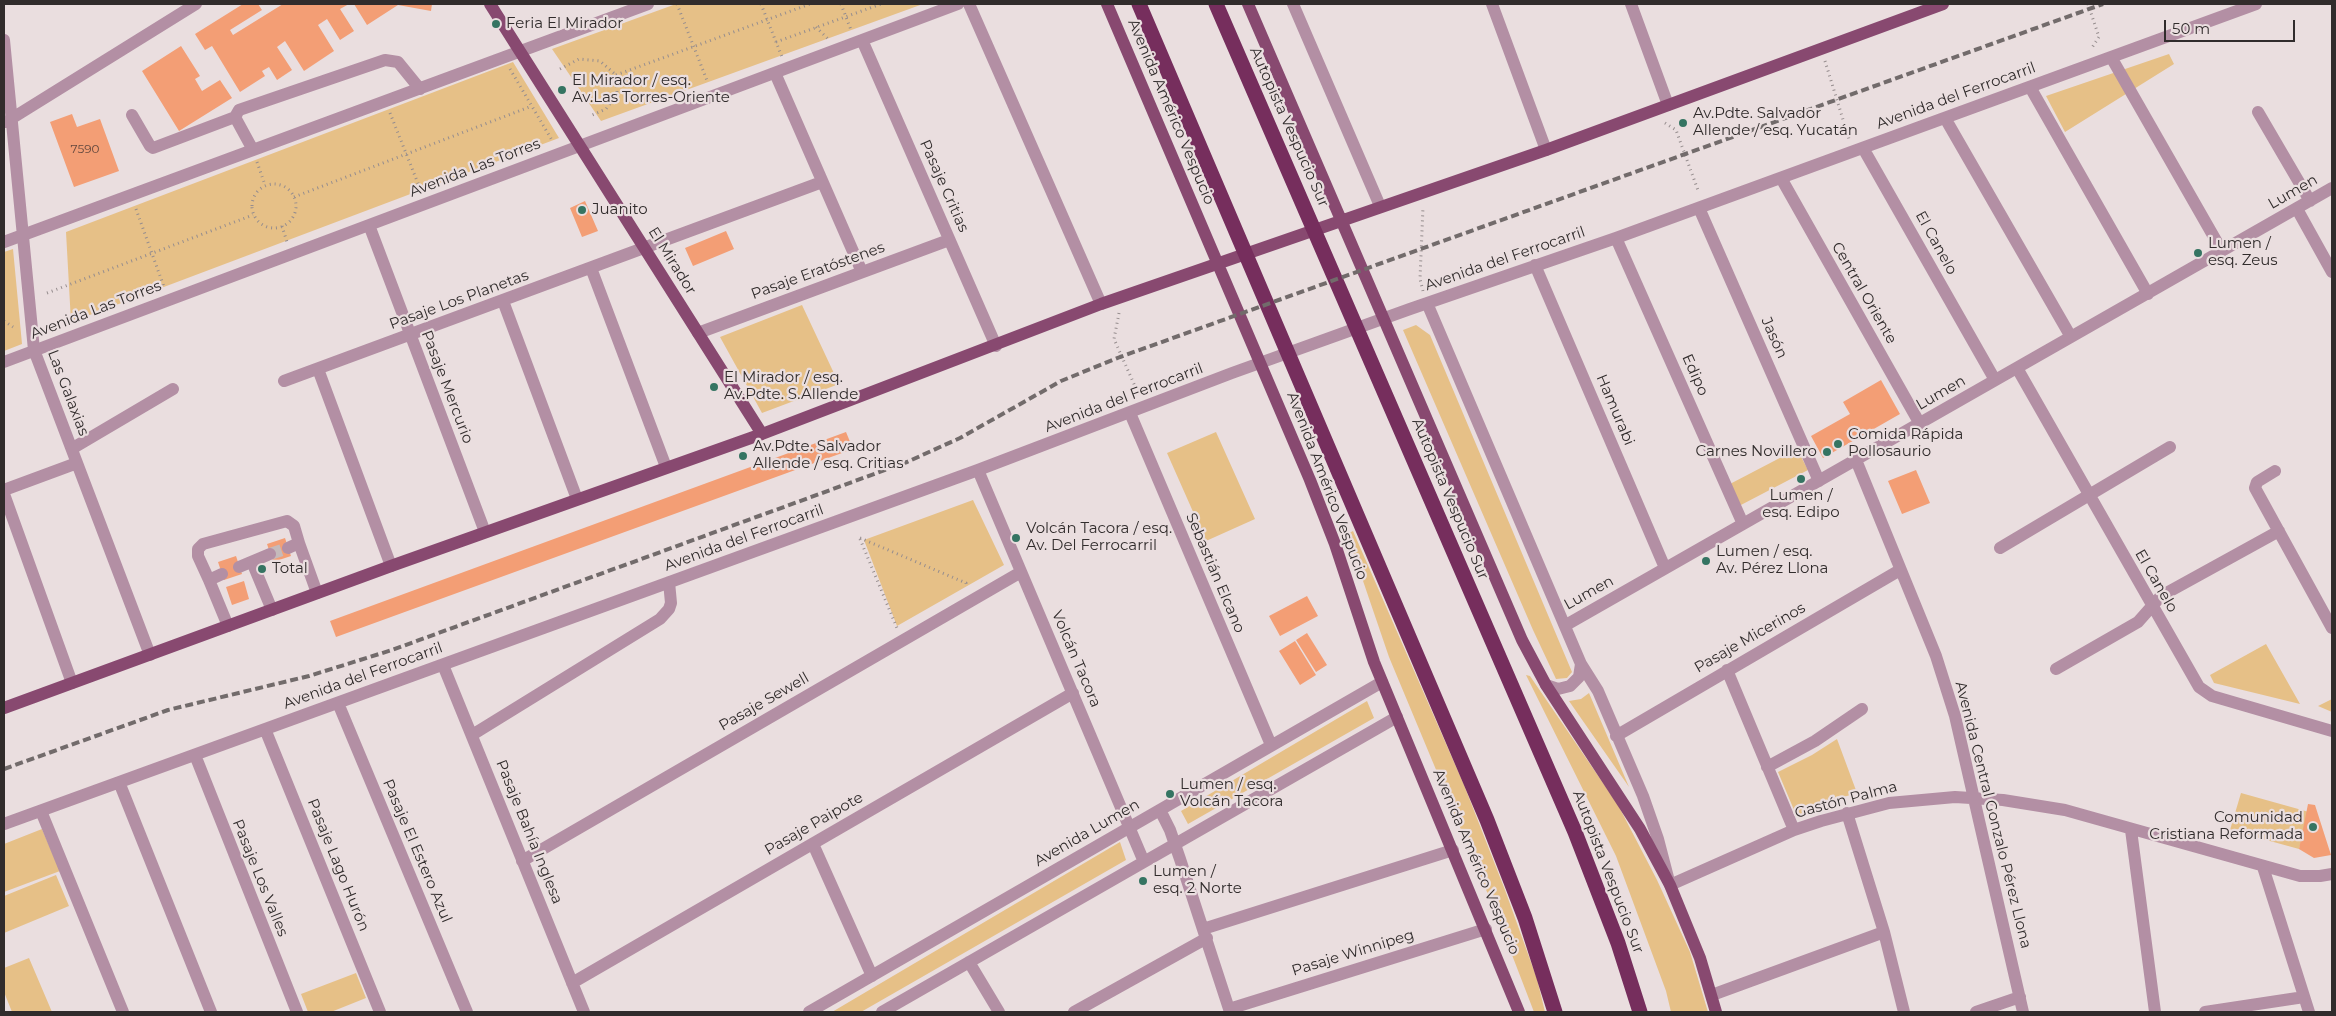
<!DOCTYPE html>
<meta charset="utf-8">
<style>
body{margin:0}
#map{position:relative;width:2336px;height:1016px;overflow:hidden;background:#eadedf;font-family:Montserrat,sans-serif}
canvas{display:block}
.frame{position:absolute;inset:0;border:5px solid #312c2c;pointer-events:none}
.scale{position:absolute;left:2164px;top:20px;width:131px;height:22px;box-sizing:border-box;border:2px solid #312c2c;border-top:0;padding-left:6px;font-size:15px;line-height:18px;white-space:nowrap;color:#312c2c;-webkit-text-stroke:4px #eadedf;paint-order:stroke}
</style>
<div id="map">
<canvas width="2336" height="1016"></canvas>
<div class="frame"></div>
<div class="scale">50 m</div>
</div>
<script>
const g = document.querySelector('canvas').getContext('2d');
g.lineJoin = 'round';
function fillPath(path, color) { g.fillStyle = color; g.fill(path, 'evenodd'); }
const shape = rows => new Path2D(rows.map(r => 'M' + r).join(''));
function strokePath(path, color, width, dash) { g.strokeStyle = color; g.lineWidth = width; g.lineCap = dash ? 'butt' : 'round'; g.setLineDash(dash || []); g.stroke(path); }
function drawText(font, color, halo, rows, align = 'center') {
  g.font = font + ' Montserrat,sans-serif'; g.lineWidth = 4.5; g.setLineDash([]); g.textBaseline = 'middle'; g.strokeStyle = halo; g.fillStyle = color; for (const [text, x, y, turn = 0] of rows) {
    g.save(); g.translate(x, y); g.rotate((+turn || 0) * Math.PI / 180); g.textAlign = isNaN(turn) ? turn : align; if (halo) g.strokeText(text, 0, 0); g.fillText(text, 0, 0); g.restore();
  }
}
const green = shape([
 [676,4,923,4,601,121,552,49],
 [2169,54,2174,64,2065,132,2046,96],
 [513,62,559,138,71,322,66,232],
 [13,249,22,344,4,351,4,252],
 [802,305,839,384,762,413,720,337],
 [1416,325,1430,335,1572,672,1567,678,1556,679,1533,630,1403,330],
 [1216,432,1255,519,1206,541,1167,453],
 [1797,449,1808,470,1739,506,1728,485],
 [973,500,1004,565,897,626,864,540],
 [1353,531,1464,785,1505,890,1537,979,1545,1012,1534,1012,1497,916,1389,657,1347,534],
 [2266,644,2300,704,2214,683,2210,675],
 [1526,675,1530,676,1618,805,1657,880,1690,952,1708,1012,1671,1012,1666,991,1616,856],
 [1589,693,1629,787,1569,701,1581,699],
 [2332,699,2332,712,2318,706],
 [1367,701,1374,718,1188,824,1181,811],
 [1837,739,1857,793,1830,801,1797,817,1778,772,1812,755],
 [2241,793,2309,812,2299,849,2230,830],
 [42,829,60,871,4,892,4,844],
 [1120,842,1126,860,861,1012,832,1012],
 [56,875,69,906,4,933,4,896],
 [29,958,52,1012,12,1012,4,992,4,968],
 [356,973,366,998,331,1012,308,1012,301,994]
]);
const building = shape([
 [243,4,258,4,262,10,230,30,233,35,283,4,349,4,340,9,354,31,340,40,327,19,318,25,334,51,304,71,285,41,277,47,292,70,277,80,269,67,262,71,265,76,240,92,212,46,205,50,195,34],
 [354,4,432,4,431,11,398,5,367,25],
 [181,46,200,76,195,79,202,91,220,80,232,98,179,131,142,71],
 [72,114,77,127,100,119,119,171,74,187,50,122],
 [585,201,598,231,582,237,570,208],
 [726,231,734,249,693,266,685,248],
 [1881,380,1900,414,1823,458,1811,436,1850,414,1843,402],
 [846,432,853,449,336,637,330,621],
 [1916,470,1930,503,1902,514,1888,481],
 [285,538,291,556,273,562,267,544],
 [236,556,242,574,224,580,218,562],
 [244,581,249,599,232,605,226,587],
 [1307,596,1318,616,1280,636,1269,616],
 [1307,633,1327,665,1316,672,1296,640],
 [1295,641,1316,675,1300,685,1279,651],
 [2308,804,2315,805,2331,855,2314,858,2299,849]
]);
const minorTunnel = shape([
 [270,554,288,548]
]);
const path = shape([
 [677,4,708,83],
 [761,4,782,57],
 [841,4,851,30],
 [2088,4,2099,37,2091,49],
 [816,27,828,39],
 [776,42,881,4],
 [1825,61,1849,139],
 [510,69,553,142],
 [560,69,579,59,600,61,616,75,617,94,606,109,590,116],
 [616,75,810,4],
 [390,113,421,191],
 [1665,123,1676,130,1699,193],
 [257,162,265,185],
 '252 206a22 22 0 1 1 44 0a22 22 0 1 1-44 0Z',
 [294,197,532,106],
 [136,209,164,287],
 [282,226,287,242],
 [1423,291,1420,279,1423,207],
 [47,293,253,215],
 [1119,313,1114,339,1138,393],
 [4,321,13,327],
 [860,538,966,583,966,587],
 [860,539,897,628]
]);
const minor = shape([
 [969,4,1101,304],
 [1293,4,1380,206],
 [1492,4,1546,150],
 [1631,4,1668,105],
 [4,40,34,350,150,655],
 [862,40,996,346],
 [2111,57,2222,251],
 [775,73,862,272],
 [2030,87,2148,294],
 [2258,112,2310,201],
 [132,115,150,146,153,148,235,117],
 [1945,118,2071,337],
 [6,122,196,4],
 [1863,148,1995,380],
 [253,150,235,117,239,110,385,60,398,62,420,89],
 [1781,178,1920,424],
 [1699,208,1819,481],
 [2297,209,2332,272],
 [369,225,485,532],
 [1616,238,1743,524],
 [4,242,648,4],
 [1535,265,1665,568],
 [591,268,666,467],
 [503,301,577,499],
 [1427,303,1581,664,1598,691,1643,796,1658,839,1670,885,1794,830,1821,821,1889,803,1955,797,2003,800,2065,810,2300,876,2320,876,2332,874],
 [698,333,949,240],
 [4,362,958,4],
 [2017,368,2199,687,2212,696,2332,731],
 [318,369,391,566],
 [284,381,822,182],
 [1130,413,1271,745],
 [73,448,173,389],
 [1856,460,1936,656,1955,716,2023,1012],
 [978,470,1144,862],
 [2275,471,2257,482,2255,488,2332,628],
 [4,490,77,463],
 [4,494,72,683],
 [288,548,299,543,317,593],
 [2000,548,2170,447],
 [252,562,272,610],
 [239,567,270,554],
 [222,574,209,580,228,626],
 [209,580,198,556,198,549,203,544,287,521,294,526,299,543],
 [1566,625,2332,188],
 [443,665,584,1012],
 [2056,669,2138,622,2161,596,2279,531],
 [1727,670,1794,830],
 [1546,685,1558,689,1570,686,1579,677,1581,664],
 [338,703,467,1012],
 [265,729,380,1012],
 [472,735,660,619,669,609,671,603,669,582],
 [1616,736,1900,570],
 [195,755,297,1012],
 [1767,767,1815,741,1862,709],
 [119,782,211,1012],
 [1160,810,1170,830,1180,859,1230,1012],
 [41,811,123,1012],
 [1847,813,1884,932,1904,1012],
 [4,824,978,470,1232,373,1410,309,1616,238,2256,4],
 [2131,830,2155,1012],
 [813,844,872,976],
 [522,861,1021,572],
 [2263,867,2309,1012],
 [1203,929,1453,850],
 [969,962,999,1012],
 [572,983,1073,693],
 [1712,995,1884,932],
 [1229,1009,1486,929],
 [809,1012,1382,682],
 [882,1012,1397,717],
 [1074,1012,1207,938],
 [1976,1012,2020,997],
 [2205,1012,2304,997]
]);
const major = shape([
 [490,4,762,434],
 [1107,4,1310,480,1335,544,1374,662,1519,1012],
 [1248,4,1522,640,1546,685,1640,829,1670,885,1700,958,1716,1012],
 [4,708,391,566,762,434,1101,304,1546,150,1943,4]
]);
const highway = shape([
 [1139,4,1487,820,1525,918,1555,1012],
 [1216,4,1575,832,1618,943,1640,1012]
]);
const rail = shape([
 [4,769,168,710,309,676,392,650,907,462,960,438,1061,381,1120,357,2103,4]
]);
const markers = [
 [496,24,5,"#357462"],
 [562,90,5,"#357462"],
 [1683,123,5,"#357462"],
 [582,210,5,"#357462"],
 [2198,253,5,"#357462"],
 [714,387,5,"#357462"],
 [1838,444,5,"#357462"],
 [1827,452,5,"#357462"],
 [743,456,5,"#357462"],
 [1801,479,5,"#357462"],
 [1016,538,5,"#357462"],
 [1706,561,5,"#357462"],
 [262,569,5,"#357462"],
 [1170,794,5,"#357462"],
 [2313,827,5,"#357462"],
 [1143,881,5,"#357462"]
];
const numberNames = [
 ["7590",85,149]
];
const poiNames = [
 ["Feria El Mirador",506,24],
 ["El Mirador / esq.",572,81],
 ["Av.Las Torres-Oriente",572,98],
 ["Av.Pdte. Salvador",1693,114],
 ["Allende / esq. Yucatán",1693,131],
 ["Juanito",592,210],
 ["Lumen /",2208,244],
 ["esq. Zeus",2208,261],
 ["El Mirador / esq.",724,378],
 ["Av.Pdte. S.Allende",724,395],
 ["Comida Rápida",1848,435],
 ["Pollosaurio",1848,452],
 ["Av.Pdte. Salvador",753,447],
 ["Allende / esq. Critias",753,464],
 ["Carnes Novillero",1817,452,"right"],
 ["Lumen /",1801,496,"center"],
 ["esq. Edipo",1801,513,"center"],
 ["Volcán Tacora / esq.",1026,529],
 ["Av. Del Ferrocarril",1026,546],
 ["Lumen / esq.",1716,552],
 ["Av. Pérez Llona",1716,569],
 ["Total",272,569],
 ["Lumen / esq.",1180,785],
 ["Volcán Tacora",1180,802],
 ["Comunidad",2303,818,"right"],
 ["Cristiana Reformada",2303,835,"right"],
 ["Lumen /",1153,872],
 ["esq. 2 Norte",1153,889]
];
const streetNames = [
 ["Avenida del Ferrocarril",1956,96,-20],
 ["Avenida Américo Vespucio",1171,112,67],
 ["Autopista Vespucio Sur",1289,127,66],
 ["Avenida Las Torres",475,168,-21],
 ["Pasaje Critias",944,186,66],
 ["Lumen",2293,192,-30],
 ["El Canelo",1936,243,61],
 ["Avenida del Ferrocarril",1505,259,-19],
 ["El Mirador",672,261,58],
 ["Pasaje Eratóstenes",818,271,-20],
 ["Central Oriente",1864,293,60],
 ["Pasaje Los Planetas",459,300,-20],
 ["Avenida Las Torres",96,310,-21],
 ["Jasón",1774,338,66],
 ["Edipo",1695,375,66],
 ["Pasaje Mercurio",447,387,69],
 ["Las Galaxias",68,393,69],
 ["Lumen",1941,393,-30],
 ["Avenida del Ferrocarril",1124,398,-21],
 ["Hamurabi",1615,410,67],
 ["Avenida Américo Vespucio",1327,486,69],
 ["Autopista Vespucio Sur",1450,499,67],
 ["Avenida del Ferrocarril",744,538,-20],
 ["Sebastián Elcano",1215,573,67],
 ["El Canelo",2156,581,60],
 ["Lumen",1589,593,-29],
 ["Pasaje Micerinos",1750,638,-30],
 ["Volcán Tacora",1076,659,67],
 ["Avenida del Ferrocarril",363,676,-20],
 ["Pasaje Sewell",764,702,-30],
 ["Gastón Palma",1846,800,-15],
 ["Avenida Central Gonzalo Pérez Llona",1993,815,76],
 ["Pasaje Paipote",814,824,-30],
 ["Pasaje Bahía Inglesa",529,832,68],
 ["Avenida Lumen",1087,833,-30],
 ["Pasaje El Estero Azul",417,851,67],
 ["Avenida Américo Vespucio",1476,862,67],
 ["Pasaje Lago Hurón",338,865,68],
 ["Autopista Vespucio Sur",1608,872,69],
 ["Pasaje Los Valles",260,878,68],
 ["Pasaje Winnipeg",1353,953,-17]
];
fillPath(green, '#e6c087');
fillPath(building, '#f39e75');
strokePath(minorTunnel, '#c5babb', 12, [12, 6]);
strokePath(path, '#968d8e', 3, [1, 4]);
strokePath(minor, '#b38fa4', 12);
strokePath(major, '#884970', 12);
strokePath(highway, '#762e5d', 15);
strokePath(rail, '#726b6b', 4, [8, 4]);
for (const [x, y, r, color] of markers) { const dot = new Path2D(); dot.arc(x, y, r, 0, 2 * Math.PI); g.fillStyle = color; g.fill(dot); strokePath(dot, '#eadedf', 2); }
drawText('12px', '#62483e', null, numberNames);
drawText('15px', '#312c2c', '#eadedf', poiNames, 'left');
drawText('15px', '#312c2c', '#eadedf', streetNames);
</script>
